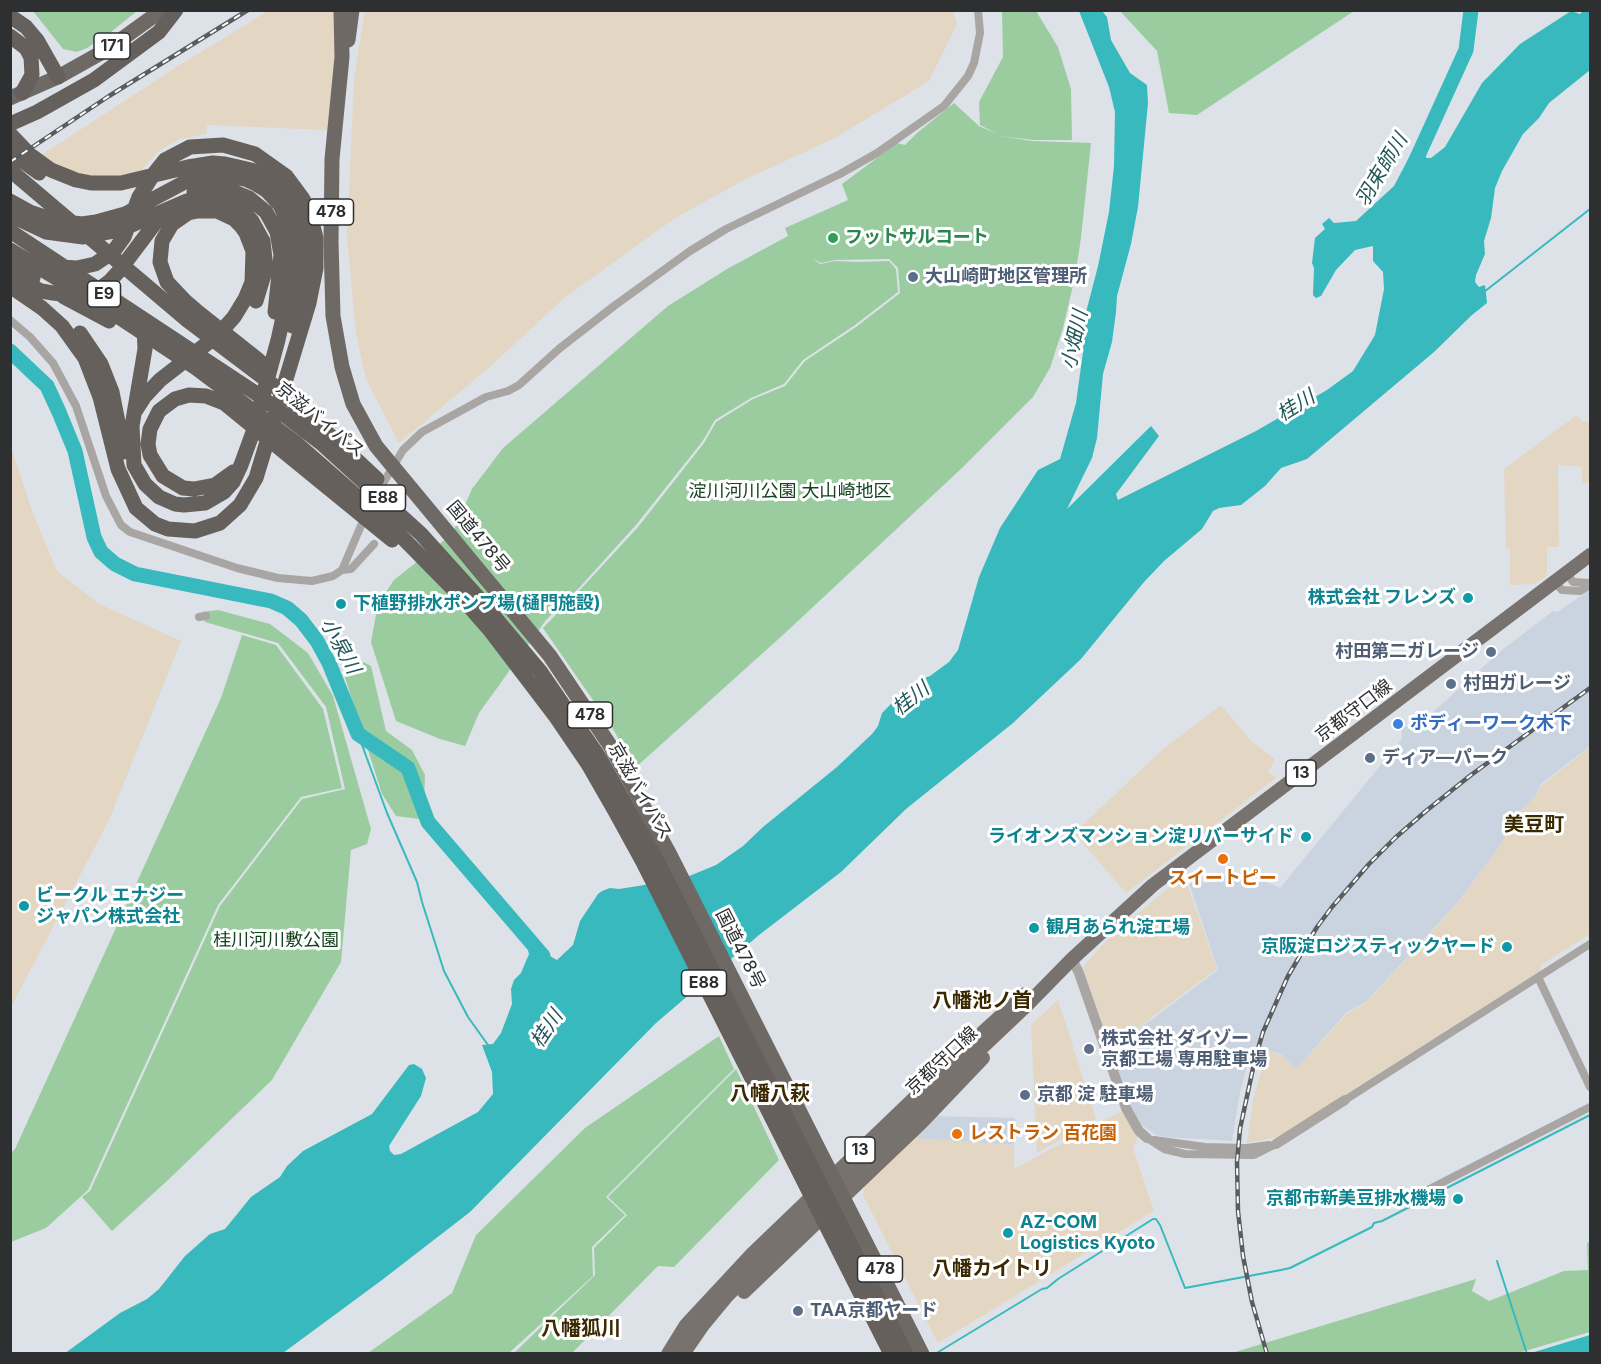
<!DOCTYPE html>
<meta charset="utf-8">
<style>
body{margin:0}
#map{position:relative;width:1601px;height:1364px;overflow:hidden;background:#dde2e8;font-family:Inter,sans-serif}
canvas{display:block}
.frame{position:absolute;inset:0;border:12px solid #2d2f31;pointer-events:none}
</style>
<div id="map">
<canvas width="1601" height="1364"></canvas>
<div class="frame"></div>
</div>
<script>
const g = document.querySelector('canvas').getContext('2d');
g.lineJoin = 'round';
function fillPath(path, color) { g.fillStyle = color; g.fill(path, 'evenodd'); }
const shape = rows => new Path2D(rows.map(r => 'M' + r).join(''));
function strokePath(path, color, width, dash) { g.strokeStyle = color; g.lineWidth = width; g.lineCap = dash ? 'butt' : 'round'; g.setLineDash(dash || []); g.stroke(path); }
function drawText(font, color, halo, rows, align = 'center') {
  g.font = font + ' Inter,"Noto Sans JP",sans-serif'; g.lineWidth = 6; g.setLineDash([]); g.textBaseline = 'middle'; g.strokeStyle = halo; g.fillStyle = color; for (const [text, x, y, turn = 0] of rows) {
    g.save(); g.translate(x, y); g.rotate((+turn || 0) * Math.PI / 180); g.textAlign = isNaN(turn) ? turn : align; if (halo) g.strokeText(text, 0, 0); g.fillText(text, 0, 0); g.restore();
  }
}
const built = shape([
 [1590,590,1590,746,1541,784,1535,796,1518,814,1502,843,1458,902,1366,1002,1347,1012,1296,1069,1280,1054,1253,1046,1240,1092,1232,1141,1165,1137,1156,1135,1142,1125,1130,1105,1114,1057,1139,1029,1218,970,1189,883,1215,882,1224,876,1262,880,1280,888,1402,739,1401,729,1433,712,1502,650,1553,611,1557,612],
 [936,1116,1015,1118,1014,1145,913,1138]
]);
const industrial = shape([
 [365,10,953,10,957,24,929,81,833,139,746,179,675,218,563,299,492,365,399,443,366,379,356,334,347,237,354,79],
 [268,11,339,11,339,46,328,130,207,125,206,134,180,139,160,150,135,177,79,176,40,156,178,66],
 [1577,415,1582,421,1590,422,1590,483,1582,483,1582,467,1558,465,1559,547,1547,547,1547,576,1534,584,1510,585,1510,549,1506,548,1504,469],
 [11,447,32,511,57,571,99,604,181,641,109,820,11,1007],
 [1221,705,1251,741,1275,759,1268,773,1277,777,1126,893,1074,833,1161,751],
 [1590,747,1590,934,1541,965,1540,971,1279,1137,1247,1143,1253,1101,1267,1050,1280,1055,1296,1069,1348,1013,1367,1002,1458,903,1502,843,1518,814,1535,796,1542,785],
 [1184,875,1217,969,1138,1028,1113,1056,1083,967,1111,936],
 [1058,1000,1096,1119,1037,1153,1031,1025],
 [1124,1110,1138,1137,1133,1148,1154,1211,938,1343,863,1195,865,1184,913,1138,1014,1145,1014,1169]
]);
const green = shape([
 [33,11,137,11,111,32,87,48,77,52,63,49],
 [1002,11,1036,11,1058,47,1071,89,1072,140,1033,140,1000,136,1032,141,1091,143,1081,238,1075,277,1063,328,1050,368,1033,397,962,468,784,634,635,768,613,729,543,628,580,590,638,527,704,443,716,422,753,399,785,386,805,361,856,327,900,293,898,268,889,259,835,260,821,263,813,259,820,264,835,261,858,262,889,261,896,269,898,292,855,325,803,360,784,384,751,398,715,420,702,442,636,525,579,588,546,620,479,713,465,746,440,739,396,721,371,642,378,604,394,580,452,534,472,489,503,448,668,306,727,269,788,236,785,228,848,200,842,184,897,143,905,145,917,133,954,103,979,126,997,134,980,125,979,102,1003,57],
 [1120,11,1354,11,1197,115,1169,113,1157,51],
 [218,610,270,624,308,653,333,696,371,829,367,844,351,850,341,962,272,1080,167,1181,112,1231,82,1197,90,1191,220,906,302,799,345,789,326,707,278,643,205,622,201,612],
 [242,635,276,645,323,709,342,788,301,797,218,905,88,1190,46,1228,11,1242,11,1153,15,1149,221,698],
 [346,653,371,666,386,731,412,750,425,775,424,803,419,819,396,816,382,794,341,665],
 [719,1036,734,1069,606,1197,625,1215,592,1247,593,1276,509,1353,368,1353,452,1293,476,1235,585,1128],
 [736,1069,779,1160,674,1267,658,1266,572,1353,514,1353,595,1275,594,1248,627,1215,608,1197],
 [1590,1242,1590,1332,1518,1353,1232,1353,1476,1279,1472,1291,1489,1301,1564,1271,1588,1270,1587,1243]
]);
const water = shape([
 [1079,11,1102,11,1107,17,1111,40,1130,73,1147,85,1148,103,1138,207,1131,244,1117,296,1116,312,1112,342,1103,374,1097,438,1092,458,1067,509,1151,426,1159,436,1116,494,1118,500,1256,431,1327,390,1353,371,1375,335,1384,289,1383,272,1373,261,1373,246,1355,250,1336,270,1321,296,1316,298,1313,295,1314,268,1312,263,1315,238,1325,229,1322,224,1329,218,1334,223,1356,221,1394,186,1414,148,1427,158,1431,158,1445,147,1482,83,1520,44,1571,11,1580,14,1583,11,1590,11,1590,70,1549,103,1539,118,1523,134,1502,171,1495,188,1491,218,1484,241,1485,254,1476,275,1475,282,1479,287,1485,285,1487,303,1472,315,1434,352,1307,459,1281,468,1265,486,1241,505,1219,508,1213,511,1202,529,1164,561,1144,582,1081,659,1013,723,906,809,841,872,759,935,656,1023,470,1212,382,1280,283,1353,64,1354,120,1313,147,1299,159,1289,185,1256,210,1234,225,1229,251,1197,280,1177,287,1166,303,1151,372,1114,409,1065,414,1064,422,1069,426,1078,421,1096,389,1146,390,1151,394,1155,401,1154,478,1112,493,1094,492,1072,482,1045,493,1044,501,1033,512,1004,511,989,514,980,521,973,529,954,526,943,534,938,548,955,557,960,573,945,580,921,598,894,602,891,610,888,619,889,682,879,716,865,743,846,763,827,837,767,872,734,878,726,882,713,894,701,902,698,917,681,930,676,949,662,958,650,979,577,1000,528,1038,470,1060,459,1076,403,1083,352,1084,320,1098,266,1109,212,1114,166,1115,112,1109,87],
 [1590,1335,1590,1353,1531,1353]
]);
const stream = shape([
 [1484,292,1590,209],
 [358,734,387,813,417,882,422,902,444,971,468,1017,488,1045],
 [1497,1261,1527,1354],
 [935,1354,1042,1289,1047,1288,1058,1279,1153,1219,1156,1219,1160,1225,1185,1288,1281,1270,1290,1268,1372,1227,1374,1223,1382,1221,1590,1115]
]);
const river = shape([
 [1411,171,1466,50,1471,10],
 [10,351,47,386,59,412,75,451,94,537,101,552,115,564,135,574,271,601,287,608,301,620,317,641,329,663,358,734,408,768,428,822,543,956]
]);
const minor = shape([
 [10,320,30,337,53,363,60,376,76,406,106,496,121,525,130,532,237,568,278,578,312,581,333,576,342,570,366,514],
 [376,495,403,450,422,432,486,397,508,391,519,385,560,348,614,306,690,251,726,229,840,174,877,153,944,106,968,76,974,63,980,33,978,10],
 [342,570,351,569,374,544],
 [1567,573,1573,582,1590,583],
 [1555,582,1562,590,1580,591,1590,585],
 [199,617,206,616],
 [1538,977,1590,1087],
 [1345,1100,1590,944],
 [1147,1138,1164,1149,1185,1154,1254,1155,1276,1144],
 [1154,1140,1205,1147,1247,1148,1269,1145],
 [1412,1198,1590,1107]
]);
const tertiary = shape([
 [1072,959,1079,973,1126,1108,1139,1131,1147,1138],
 [1276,1144,1345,1100]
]);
const primary = shape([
 [744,1292,922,1122,983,1058],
 [668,1354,686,1325,752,1254,982,1033,1025,994],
 [683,1354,703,1325,727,1296,837,1185,1025,1007,1072,959,1153,885,1590,555]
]);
const trunk = shape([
 [341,10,342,57,332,159,331,241,333,316,342,367,353,404,376,446,550,656,611,747,668,851,922,1354],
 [348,40,352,10],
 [10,98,58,77,108,49,162,10]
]);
const motorway = shape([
 [10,16,26,27,37,40,58,77],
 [10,36,26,48,31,57,32,75,22,93],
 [10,124,37,112,94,80,159,32,176,10],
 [10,134,29,154,51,170,76,180,91,183,121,183,188,167,213,163,225,164,251,170,274,182,290,200,297,213,303,234,304,263,292,326],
 [10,152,39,173],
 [10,170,187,320,273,385,333,438,377,479],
 [194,192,208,189,229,190,249,198,266,212,277,232,281,255,275,312],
 [10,201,30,212,57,221,82,224,96,222,125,214,185,182,208,176,220,175,245,179,256,184,266,190,280,205,291,229,293,251,290,285,278,340,253,432,241,465,233,482,224,492,205,503,184,505,175,504,159,497,145,484,134,465,132,426,145,349,144,327],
 [10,215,46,232,83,237,120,230,187,201,209,199,221,200,243,211,252,221,263,241,266,268,256,301],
 [10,231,257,394,321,443,421,534,477,596,540,671,599,757,655,857,906,1354],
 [10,250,96,302,196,368,296,443,393,528,459,595,489,629,556,717,588,764,615,811,644,864,891,1354],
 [10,264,33,278],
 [13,277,41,291,53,293,77,296,94,293,110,281,119,271,162,214],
 [10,286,42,308,62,326,85,358,100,397,118,469,136,508,155,524,168,529,195,531,220,523,240,505,256,478,309,303,316,268,316,238,309,210,303,199,286,176,255,154,223,145,190,147,165,160,153,175,139,197,124,237,113,252,95,264,77,268,61,267],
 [64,297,109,321],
 [80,333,101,364,112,392,124,452],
 [136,410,145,396,160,380,209,342,226,326,234,317,245,299,252,282,253,251,246,233,241,226,234,219,217,211,197,211,188,213,172,224,162,241,160,262,167,282,185,301,199,313,257,359,265,366],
 [233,472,215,485,194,489,183,488,163,476,150,455,148,444,150,429,159,411,175,399,189,395,206,396,224,403,392,540]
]);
const rail = shape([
 [10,162,109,96,248,10],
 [1267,1354,1252,1302,1243,1256,1238,1211,1237,1162,1240,1129,1255,1059,1263,1032,1288,976,1317,927,1332,907,1369,864,1395,838,1426,811,1471,775,1590,688]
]);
const markers = [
 [833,238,6,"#2e9e5b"],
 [913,277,6,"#5c6f8a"],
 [1468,598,6,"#0f9aa8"],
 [341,604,6,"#0f9aa8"],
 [1491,652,6,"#5c6f8a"],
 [1451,684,6,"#5c6f8a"],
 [1398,724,6,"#3f7fe0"],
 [1370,758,6,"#5c6f8a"],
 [1306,837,6,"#0f9aa8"],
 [1223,859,6,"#e8710a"],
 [24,906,6,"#0f9aa8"],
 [1034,928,6,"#0f9aa8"],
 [1507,947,6,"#0f9aa8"],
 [1089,1049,6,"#5c6f8a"],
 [1025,1095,6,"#5c6f8a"],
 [957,1134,6,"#e8710a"],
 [1458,1199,6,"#0f9aa8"],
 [1008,1233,6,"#0f9aa8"],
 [798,1311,6,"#5c6f8a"]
];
const shields = [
 [112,46,36],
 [331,212,45],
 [104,294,33],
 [383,498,45],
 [590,715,45],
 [1301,773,30],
 [704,983,45],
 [860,1150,30],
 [880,1269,45]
];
const shieldNames = [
 ["171",112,46],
 ["478",331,212],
 ["E9",104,294],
 ["E88",383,498],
 ["478",590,715],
 ["13",1301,773],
 ["E88",704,983],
 ["13",860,1150],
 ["478",880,1269]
];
const leisureNames = [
 ["フットサルコート",845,238]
];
const serviceNames = [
 ["大山崎町地区管理所",925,277],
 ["村田第二ガレージ",1479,652,"right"],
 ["村田ガレージ",1463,684],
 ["ディア―パーク",1382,758],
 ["株式会社 ダイゾー",1101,1039],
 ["京都工場 専用駐車場",1101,1060],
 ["京都 淀 駐車場",1037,1095],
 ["TAA京都ヤード",810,1311]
];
const streetNames = [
 ["京滋バイパス",320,420,39],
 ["国道478号",478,537,50],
 ["京都守口線",1354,711,-37],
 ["京滋バイパス",640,791,60],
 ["国道478号",740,949,63],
 ["京都守口線",942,1061,-43]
];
const parkNames = [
 ["淀川河川公園 大山崎地区",790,492],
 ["桂川河川敷公園",276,941]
];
const cultureNames = [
 ["株式会社 フレンズ",1456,598],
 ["下植野排水ポンプ場(樋門施設)",353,604,"left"],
 ["ライオンズマンション淀リバーサイド",1294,837],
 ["ビークル エナジー",36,896,"left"],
 ["ジャパン株式会社",36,917,"left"],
 ["観月あられ淀工場",1046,928,"left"],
 ["京阪淀ロジスティックヤード",1495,947],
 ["京都市新美豆排水機場",1446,1199],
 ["AZ-COM",1020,1223,"left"],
 ["Logistics Kyoto",1020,1244,"left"]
];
const shopNames = [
 ["ボディーワーク木下",1410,724]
];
const foodNames = [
 ["スイートピー",1223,879],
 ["レストラン 百花園",969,1134,"left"]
];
const waterNames = [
 ["羽束師川",1382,170,-59],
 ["小畑川",1075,340,-78],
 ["桂川",1296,406,-32],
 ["小泉川",340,646,61],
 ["桂川",911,699,-38],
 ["桂川",547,1029,-56]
];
const neighbourhoodNames = [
 ["美豆町",1534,825],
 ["八幡池ノ首",982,1001],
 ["八幡八萩",770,1094],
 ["八幡カイトリ",992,1269],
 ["八幡狐川",581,1329]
];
fillPath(built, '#cad4e0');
fillPath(industrial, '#e3d6c2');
fillPath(green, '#9bcca0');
fillPath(water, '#37b9be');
strokePath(stream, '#37b9be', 2);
strokePath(river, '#37b9be', 15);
strokePath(minor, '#a8a5a3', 8);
strokePath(tertiary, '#a8a5a3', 10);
strokePath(primary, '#78726f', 14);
strokePath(trunk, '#6f6966', 15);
strokePath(motorway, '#66605c', 15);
strokePath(rail, '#5a5d60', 4.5);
strokePath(rail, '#fff', 2, [7]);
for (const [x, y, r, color] of markers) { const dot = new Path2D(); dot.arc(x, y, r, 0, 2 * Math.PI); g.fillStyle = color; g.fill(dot); strokePath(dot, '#fff', 2); }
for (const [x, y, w] of shields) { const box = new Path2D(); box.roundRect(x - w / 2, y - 13, w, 26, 4.5); g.fillStyle = '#fff'; g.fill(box); strokePath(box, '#2d2f31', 1.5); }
drawText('bold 16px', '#2d2f31', null, shieldNames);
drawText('bold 18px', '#27864d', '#fff', leisureNames, 'left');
drawText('bold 18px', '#4e5e75', '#fff', serviceNames, 'left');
drawText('18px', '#2d2f31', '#fff', streetNames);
drawText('18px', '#12431d', '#fff', parkNames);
drawText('bold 18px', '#0d838f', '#fff', cultureNames, 'right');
drawText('bold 18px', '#366cbe', '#fff', shopNames, 'left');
drawText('bold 18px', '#c56008', '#fff', foodNames);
drawText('italic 20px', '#215658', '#fff', waterNames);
drawText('bold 20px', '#3b2901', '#fff', neighbourhoodNames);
</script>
